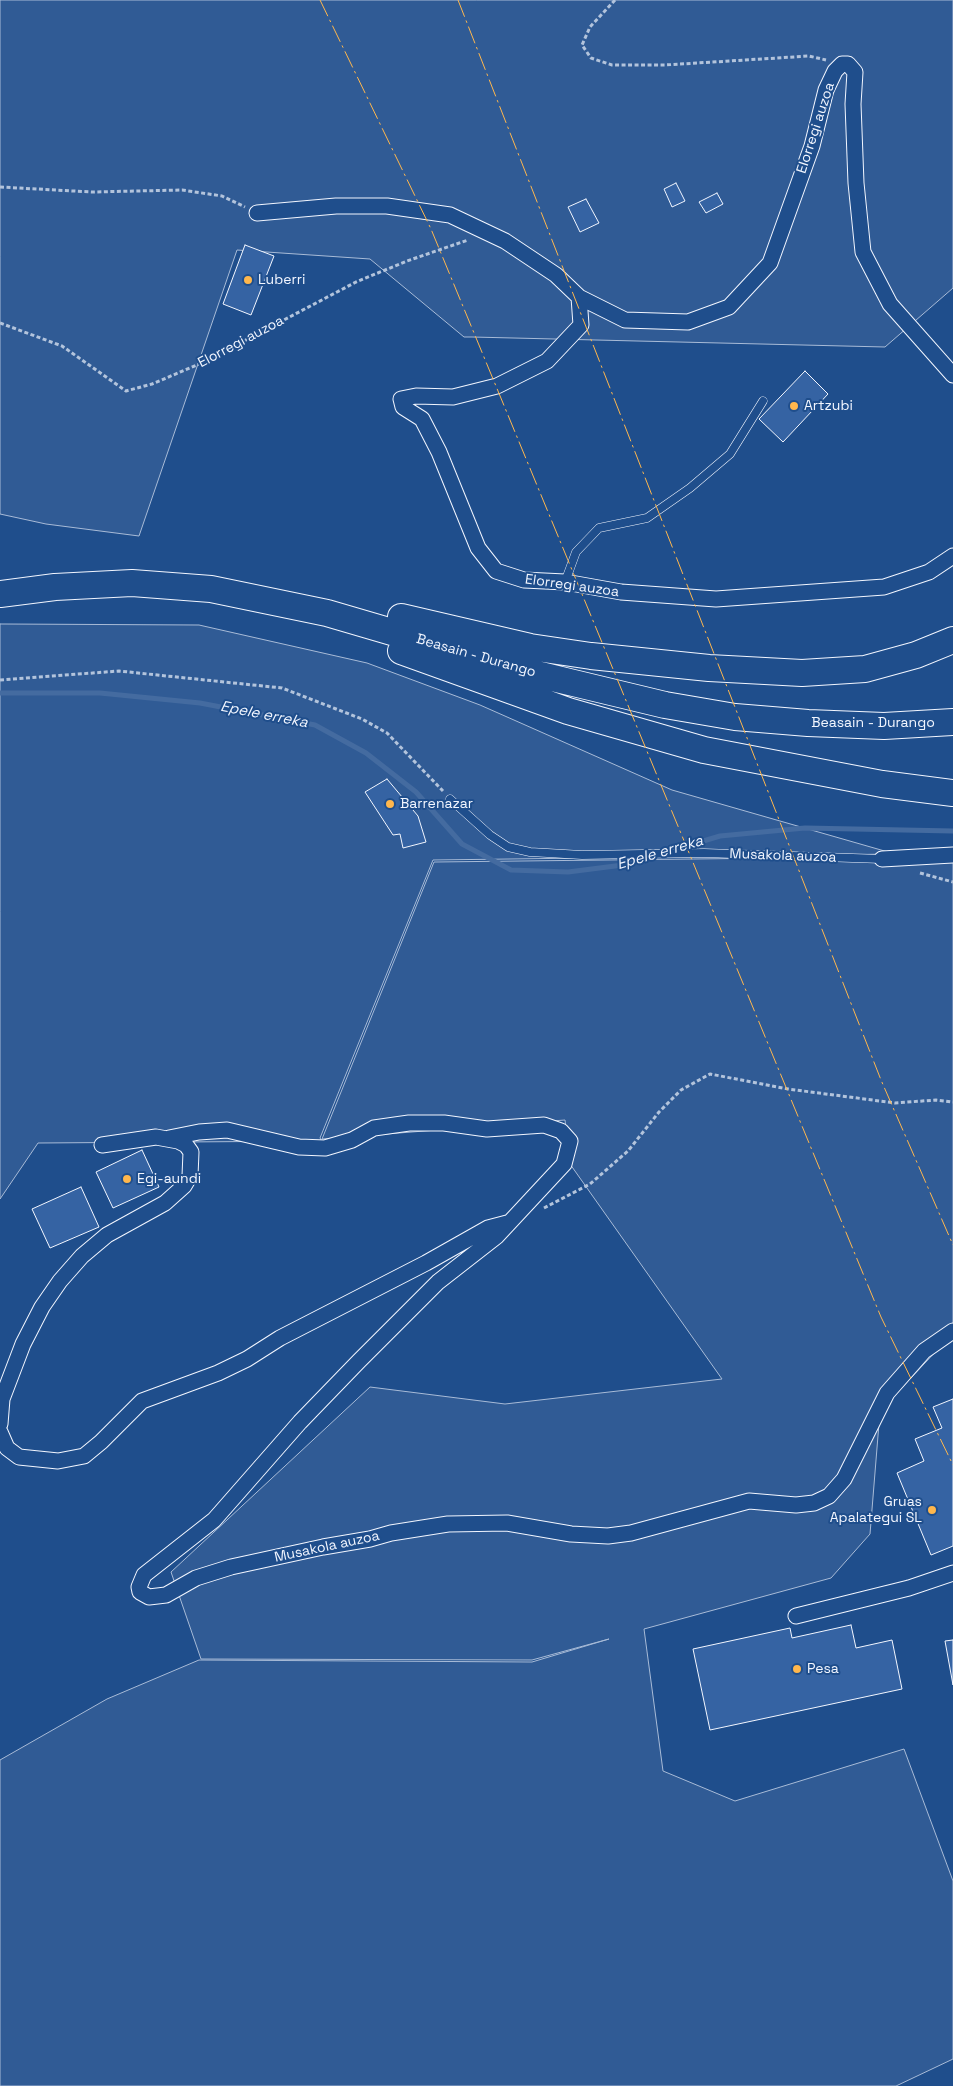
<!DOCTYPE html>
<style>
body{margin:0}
canvas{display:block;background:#1f4e8c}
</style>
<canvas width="953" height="2086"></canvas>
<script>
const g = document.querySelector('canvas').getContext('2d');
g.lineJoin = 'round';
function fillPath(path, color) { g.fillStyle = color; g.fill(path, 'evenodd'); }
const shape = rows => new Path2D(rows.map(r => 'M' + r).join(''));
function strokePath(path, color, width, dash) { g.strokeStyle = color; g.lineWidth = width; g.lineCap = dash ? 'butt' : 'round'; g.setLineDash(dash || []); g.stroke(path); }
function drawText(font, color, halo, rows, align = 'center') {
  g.font = font + ' "Space Grotesk",sans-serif'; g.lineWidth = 4; g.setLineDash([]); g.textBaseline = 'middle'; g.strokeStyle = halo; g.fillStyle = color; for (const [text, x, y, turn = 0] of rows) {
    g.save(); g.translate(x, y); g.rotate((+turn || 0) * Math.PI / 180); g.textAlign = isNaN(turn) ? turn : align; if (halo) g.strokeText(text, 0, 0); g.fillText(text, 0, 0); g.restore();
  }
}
const built = shape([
 [0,0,953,0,953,288,885,347,472,337,464,337,370,259,237,250,139,536,46,524,0,514,0,0],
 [0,624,199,625,367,663,480,705,672,790,895,854,433,860,320,1138,322,1141,38,1143,0,1199,0,624],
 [953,856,953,1333,880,1411,870,1534,831,1578,644,1629,663,1771,735,1801,904,1749,953,1881,953,2059,896,2086,0,2086,0,1760,107,1699,199,1660,532,1662,609,1639,532,1660,201,1659,171,1572,370,1387,505,1404,722,1379,570,1164,565,1120,322,1139,434,862,953,856]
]);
const stream = shape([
 [0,693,100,693,200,703,315,725,366,753,416,792,462,844,511,870,568,872,623,865,654,856],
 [670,851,720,836,805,828,953,831]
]);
const building = shape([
 [676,183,685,201,672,207,664,189,676,183],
 [717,193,723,204,706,213,699,202,717,193],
 [586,199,599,223,580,232,568,207,586,199],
 [245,245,274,256,251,315,223,304,245,245],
 [805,371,828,394,783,442,759,419,805,371],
 [387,779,418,816,426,842,403,848,400,834,393,835,365,792,387,779],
 [142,1150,159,1187,113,1208,96,1172,142,1150],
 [81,1187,99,1227,50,1248,32,1209,81,1187],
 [953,1399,953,1546,931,1555,897,1473,924,1461,915,1439,942,1428,933,1407,953,1399],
 [851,1625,856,1648,892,1640,902,1689,710,1730,693,1649,790,1628,792,1638,851,1625],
 [953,1640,953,1685,945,1641,953,1640]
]);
const path = shape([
 [615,0,590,27,582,45,591,58,612,65,665,65,809,56,826,60],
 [0,187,92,192,182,190,222,196,245,207],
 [0,323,62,346,126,391,152,384,204,362,356,282,407,261,468,240],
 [0,680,119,671,282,688,362,719,387,733,443,791],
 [920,873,953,882],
 [544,1208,590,1184,628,1151,659,1112,681,1090,710,1074,788,1089,895,1103,936,1100,953,1102]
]);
const lane = shape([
 [565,582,576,552,599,528,647,518,690,488,730,454,763,401],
 [450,799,490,835,508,847,530,852,582,855,704,853,882,859]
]);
const street = shape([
 [257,213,336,206,387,206,450,215,505,241,556,275,579,297,581,325,547,361,497,386,453,397,416,396,401,399,403,407,422,419,439,452,478,548,496,571,524,580,565,582,621,592,716,599,884,587,929,572,953,556],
 [579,297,625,320,688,322,729,307,770,263,812,146,826,90,835,71,842,64,848,64,855,72,853,104,856,183,863,252,890,304,953,375],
 [882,859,953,855],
 [169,1138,199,1132,227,1130,299,1147,325,1148,352,1140,374,1128,409,1123,444,1123,487,1129,544,1125,561,1131,570,1141,564,1164,497,1236,438,1282,359,1361,300,1422,214,1520,144,1575,139,1587,140,1592,149,1597,166,1595,196,1578,231,1567,323,1547,370,1539,391,1533,448,1524,507,1523,571,1534,608,1536,631,1533,749,1501,796,1505,814,1503,829,1496,844,1479,887,1393,924,1351,953,1331],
 [0,1424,2,1399,23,1344,42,1307,60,1281,82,1256,107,1235,165,1203,184,1186,190,1176,191,1152,186,1145,178,1141,156,1137,102,1145],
 [0,1432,7,1448,19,1457,58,1461,84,1456,101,1442,142,1401,218,1373,247,1359,280,1338,426,1263,488,1228,507,1223],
 [796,1616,909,1588,953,1573]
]);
const highway = shape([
 [0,594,55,587,132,583,211,589,327,613,532,673,665,705,735,717,808,723,884,726,953,722],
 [401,617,530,647,591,656,709,668,802,673,865,669,916,655,953,640],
 [401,651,568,711,704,750,882,784,953,793]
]);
const power = shape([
 [320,0,431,229,881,1317,953,1465],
 [458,0,881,1080,953,1245]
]);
const markers = [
 [248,280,5,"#ffb74d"],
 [794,406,5,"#ffb74d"],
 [390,804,5,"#ffb74d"],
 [127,1179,5,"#ffb74d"],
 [932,1510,5,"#ffb74d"],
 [797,1669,5,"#ffb74d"]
];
const streetNames = [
 ["Elorregi auzoa",816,128,-72],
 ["Elorregi auzoa",241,342,-28],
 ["Elorregi auzoa",572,586,8],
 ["Beasain - Durango",476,656,16],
 ["Beasain - Durango",873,723],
 ["Musakola auzoa",783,856,2],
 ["Musakola auzoa",327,1547,-12]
];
const poiNames = [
 ["Luberri",258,280],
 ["Artzubi",804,406],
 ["Barrenazar",400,804],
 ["Egi-aundi",137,1179],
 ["Gruas",922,1502,"right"],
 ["Apalategui SL",922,1518,"right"],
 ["Pesa",807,1669]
];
const waterNames = [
 ["Epele erreka",264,715,11],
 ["Epele erreka",660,853,-16]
];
fillPath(built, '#305b95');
strokePath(built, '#a8bbd7', 1);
strokePath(stream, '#446ba0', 5);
fillPath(building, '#3563a3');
strokePath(building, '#f2f6ff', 1);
strokePath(lane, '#f2f6ff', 9);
strokePath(street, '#f2f6ff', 17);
strokePath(highway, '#f2f6ff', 28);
strokePath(path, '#b3c4dc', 3, [4, 2.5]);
strokePath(lane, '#1f4e8c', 8);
strokePath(street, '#1f4e8c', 15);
strokePath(highway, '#1f4e8c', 26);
strokePath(power, '#ffb74d', 1, [18, 4, 2.5, 4]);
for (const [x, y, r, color] of markers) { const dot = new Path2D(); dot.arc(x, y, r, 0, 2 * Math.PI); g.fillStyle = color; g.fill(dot); strokePath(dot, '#1f4e8c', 2); }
drawText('14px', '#f2f6ff', '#1f4e8c', streetNames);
drawText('14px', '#f2f6ff', '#1f4e8c', poiNames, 'left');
drawText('italic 15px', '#f2f6ff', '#1f4e8c', waterNames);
</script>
